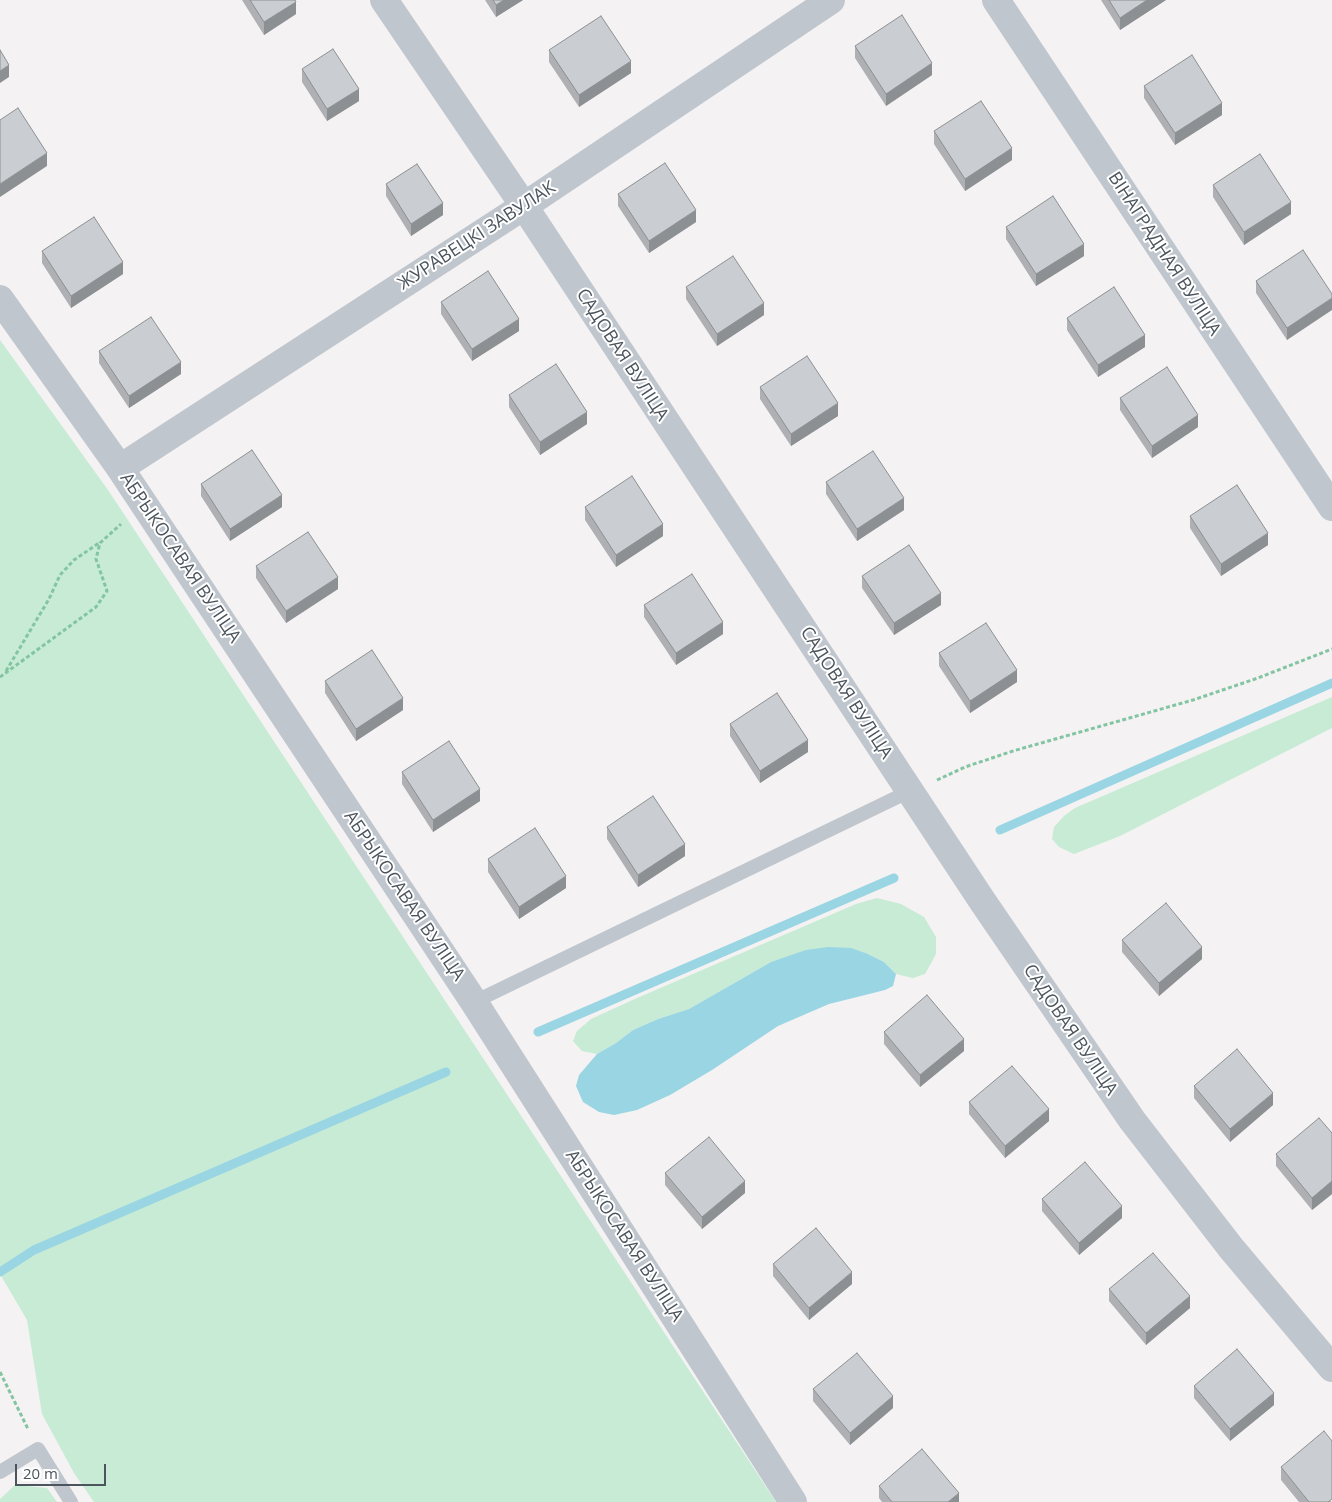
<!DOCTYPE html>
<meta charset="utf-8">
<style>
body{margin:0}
#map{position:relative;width:1332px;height:1502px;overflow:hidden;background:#f4f2f2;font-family:"Open Sans",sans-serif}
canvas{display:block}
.scale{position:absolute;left:15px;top:1464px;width:91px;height:22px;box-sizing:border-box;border:2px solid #4c555d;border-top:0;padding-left:6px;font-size:15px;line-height:18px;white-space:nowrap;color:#4c555d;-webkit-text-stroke:4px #fff;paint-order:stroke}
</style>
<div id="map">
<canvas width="1332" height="1502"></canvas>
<div class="scale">20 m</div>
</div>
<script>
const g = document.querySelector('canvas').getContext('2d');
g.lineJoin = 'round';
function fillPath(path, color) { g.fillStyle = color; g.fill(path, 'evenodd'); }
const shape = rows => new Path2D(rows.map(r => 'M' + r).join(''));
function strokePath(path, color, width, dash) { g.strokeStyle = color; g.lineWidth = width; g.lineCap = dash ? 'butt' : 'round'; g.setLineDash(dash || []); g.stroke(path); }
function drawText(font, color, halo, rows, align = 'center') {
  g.font = font + ' "Open Sans",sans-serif'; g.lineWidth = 4; g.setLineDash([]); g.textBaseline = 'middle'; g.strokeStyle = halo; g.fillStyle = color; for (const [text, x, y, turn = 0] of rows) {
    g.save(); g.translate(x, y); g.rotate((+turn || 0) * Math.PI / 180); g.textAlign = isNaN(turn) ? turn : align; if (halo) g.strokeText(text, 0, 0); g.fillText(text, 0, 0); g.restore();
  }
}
const green = shape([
 [0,340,108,490,776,1502,94,1502,74,1473,42,1414,27,1320,0,1274],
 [1332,697,1332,728,1120,836,1074,854,1059,847,1052,839,1054,827,1064,816,1075,808],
 [877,898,901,904,924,917,936,937,936,954,925,974,913,978,896,974,884,962,868,954,771,962,689,1009,658,1019,633,1030,616,1043,597,1054,582,1051,573,1041,577,1031,591,1019,637,998,856,904],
 [15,1485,47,1488,57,1502,0,1502,0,1499]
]);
const water = shape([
 [828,947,851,948,868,954,884,962,896,974,893,986,885,990,829,1004,778,1026,712,1070,670,1095,637,1110,614,1115,599,1112,583,1102,576,1086,579,1075,597,1054,616,1043,633,1030,658,1019,689,1009,771,962,806,950]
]);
const stream = shape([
 [1000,830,1332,683],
 [538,1032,894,878],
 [0,1272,34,1250,446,1072]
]);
const path = shape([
 [6,671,49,599,60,575,74,560,99,543],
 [0,677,96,607,107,591,96,559,100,543,121,524],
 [937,780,965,767,1013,751,1193,700,1258,678,1332,649],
 [0,1372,28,1429]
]);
const lane = shape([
 [474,1002,910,791],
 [0,1472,38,1449,71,1502]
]);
const street = shape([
 [384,0,524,206,983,902,1132,1120,1231,1248,1332,1368],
 [996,0,1332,507],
 [0,299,120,468,474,1002,793,1502],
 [120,468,524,206,831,0]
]);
const wall = shape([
 [242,0,295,0,296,14,264,35],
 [485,0,523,0,496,17],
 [1101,0,1166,0,1120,30],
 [855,46,932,75,886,106,855,58],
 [549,50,631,73,579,107,549,62],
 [302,69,359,101,327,121,302,82],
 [1144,86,1222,115,1175,145,1144,98],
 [934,131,1012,160,965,191,934,144],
 [386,184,443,215,411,236,386,196],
 [1213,185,1291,214,1244,245,1213,197],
 [618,194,696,222,649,253,618,206],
 [1006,227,1084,256,1036,286,1006,239],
 [42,251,123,274,71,308,42,263],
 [1256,281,1332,294,1287,340,1256,293],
 [686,287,764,315,717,346,686,299],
 [441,302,519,331,472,361,441,314],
 [1067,318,1145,347,1098,377,1067,330],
 [99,351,181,374,129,408,99,363],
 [760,387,838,416,791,446,760,399],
 [509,395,587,424,540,455,509,407],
 [1120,398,1198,427,1152,458,1120,410],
 [826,482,904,510,857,541,826,494],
 [201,484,282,507,230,541,201,496],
 [585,507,663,536,616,567,585,520],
 [1190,516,1268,545,1221,576,1190,528],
 [256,566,338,589,286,623,256,578],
 [862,576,941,605,894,635,862,588],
 [644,605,723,634,676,665,644,617],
 [939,653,1017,682,970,713,939,666],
 [325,681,403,710,356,741,325,693],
 [730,724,808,752,760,783,730,736],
 [402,772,480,801,433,832,402,784],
 [607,827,685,856,638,887,607,839],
 [488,859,566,888,519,919,488,872],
 [1122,940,1202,959,1159,996,1122,952],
 [884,1032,964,1051,920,1087,884,1044],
 [1194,1086,1273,1105,1230,1142,1194,1098],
 [969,1102,1049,1121,1005,1158,969,1114],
 [1332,1133,1332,1194,1312,1210,1276,1166,1276,1154],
 [665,1173,745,1193,702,1229,665,1185],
 [1042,1199,1122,1218,1079,1255,1042,1211],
 [773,1264,852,1284,809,1320,773,1276],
 [1109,1289,1190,1308,1146,1345,1109,1301],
 [1194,1386,1274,1405,1230,1441,1194,1398],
 [813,1389,893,1408,850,1445,813,1401],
 [1281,1467,1332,1502,1299,1502,1281,1480],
 [879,1486,959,1502,882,1502,879,1498]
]);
const shadedWall = shape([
 [504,0,523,0,496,17,496,5],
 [1147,0,1166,0,1120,30,1120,18],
 [296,2,296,14,264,35,264,22],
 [631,61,631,73,579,107,579,95],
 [932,63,932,75,886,106,886,94],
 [9,65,9,77,0,83,0,71],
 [359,89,359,101,327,121,327,109],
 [1222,103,1222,115,1175,145,1175,133],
 [1012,148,1012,160,965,191,965,179],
 [47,153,47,166,0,197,0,184],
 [1291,202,1291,214,1244,245,1244,232],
 [443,203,443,215,411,236,411,224],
 [696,210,696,222,649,253,649,241],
 [1084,244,1084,256,1036,286,1036,274],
 [123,262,123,274,71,308,71,296],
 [1332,298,1332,310,1287,340,1287,328],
 [764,303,764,315,717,346,717,334],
 [519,319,519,331,472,361,472,349],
 [1145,335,1145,347,1098,377,1098,365],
 [181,362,181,374,129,408,129,396],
 [838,403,838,416,791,446,791,434],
 [587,412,587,424,540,455,540,442],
 [1198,415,1198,427,1152,458,1152,446],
 [282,495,282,507,230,541,230,529],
 [904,498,904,510,857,541,857,529],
 [663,524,663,536,616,567,616,555],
 [1268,533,1268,545,1221,576,1221,564],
 [338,577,338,589,286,623,286,611],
 [941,593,941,605,894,635,894,623],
 [723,622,723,634,676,665,676,653],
 [1017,670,1017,682,970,713,970,701],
 [403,698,403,710,356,741,356,729],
 [808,740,808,752,760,783,760,771],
 [480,789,480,801,433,832,433,820],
 [685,844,685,856,638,887,638,875],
 [566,876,566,888,519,919,519,907],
 [1202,947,1202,959,1159,996,1159,983],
 [964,1039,964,1051,920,1087,920,1075],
 [1273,1093,1273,1105,1230,1142,1230,1129],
 [1049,1109,1049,1121,1005,1158,1005,1146],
 [745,1181,745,1193,702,1229,702,1217],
 [1332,1181,1332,1194,1312,1210,1312,1198],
 [1122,1206,1122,1218,1079,1255,1079,1243],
 [852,1272,852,1284,809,1320,809,1308],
 [1190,1296,1190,1308,1146,1345,1146,1333],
 [1274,1393,1274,1405,1230,1441,1230,1429],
 [893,1396,893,1408,850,1445,850,1433],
 [959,1493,959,1502,948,1502]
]);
const building = shape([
 [250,0,295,0,296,2,264,22,250,0],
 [493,0,504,0,496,5,493,0],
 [1109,0,1147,0,1120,18,1109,0],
 [902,15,932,63,886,94,855,46,902,15],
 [601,16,631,61,579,95,549,50,601,16],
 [333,49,359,89,327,109,302,69,333,49],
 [0,50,9,65,0,71,0,50],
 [1192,55,1222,103,1175,133,1144,86,1192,55],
 [981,101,1012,148,965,179,934,131,981,101],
 [18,108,47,153,0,184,0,120,18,108],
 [1260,154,1291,202,1244,232,1213,185,1260,154],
 [665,163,696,210,649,241,618,194,665,163],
 [417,164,443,203,411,224,386,184,417,164],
 [1053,196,1084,244,1036,274,1006,227,1053,196],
 [94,217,123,262,71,296,42,251,94,217],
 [1303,250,1332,294,1332,298,1287,328,1256,281,1303,250],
 [733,256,764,303,717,334,686,287,733,256],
 [488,271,519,319,472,349,441,302,488,271],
 [1114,287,1145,335,1098,365,1067,318,1114,287],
 [151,317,181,362,129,396,99,351,151,317],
 [807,356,838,403,791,434,760,387,807,356],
 [556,364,587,412,540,442,509,395,556,364],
 [1167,367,1198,415,1152,446,1120,398,1167,367],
 [252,450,282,495,230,529,201,484,252,450],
 [873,451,904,498,857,529,826,482,873,451],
 [632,476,663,524,616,555,585,507,632,476],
 [1237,485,1268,533,1221,564,1190,516,1237,485],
 [308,532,338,577,286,611,256,566,308,532],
 [909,545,941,593,894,623,862,576,909,545],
 [692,574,723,622,676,653,644,605,692,574],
 [986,623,1017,670,970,701,939,653,986,623],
 [372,650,403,698,356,729,325,681,372,650],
 [777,693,808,740,760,771,730,724,777,693],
 [449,741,480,789,433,820,402,772,449,741],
 [653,796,685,844,638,875,607,827,653,796],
 [535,828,566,876,519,907,488,859,535,828],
 [1166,903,1202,947,1159,983,1122,940,1166,903],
 [927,995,964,1039,920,1075,884,1032,927,995],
 [1237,1049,1273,1093,1230,1129,1194,1086,1237,1049],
 [1012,1066,1049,1109,1005,1146,969,1102,1012,1066],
 [1319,1118,1332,1133,1332,1181,1312,1198,1276,1154,1319,1118],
 [709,1137,745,1181,702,1217,665,1173,709,1137],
 [1085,1162,1122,1206,1079,1243,1042,1199,1085,1162],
 [816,1228,852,1272,809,1308,773,1264,816,1228],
 [1153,1253,1190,1296,1146,1333,1109,1289,1153,1253],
 [1237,1349,1274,1393,1230,1429,1194,1386,1237,1349],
 [857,1353,893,1396,850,1433,813,1389,857,1353],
 [1324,1431,1332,1441,1332,1499,1328,1502,1309,1502,1281,1467,1324,1431],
 [922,1449,959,1493,948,1502,892,1502,879,1486,922,1449]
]);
const streetNames = [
 ["ЖУРАВЕЦКІ ЗАВУЛАК",477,236,-33],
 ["ВІНАГРАДНАЯ ВУЛІЦА",1164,254,57],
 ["САДОВАЯ ВУЛІЦА",622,355,57],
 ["АБРЫКОСАВАЯ ВУЛІЦА",180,558,56],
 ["САДОВАЯ ВУЛІЦА",846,693,57],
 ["АБРЫКОСАВАЯ ВУЛІЦА",404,896,56],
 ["САДОВАЯ ВУЛІЦА",1070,1030,56],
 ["АБРЫКОСАВАЯ ВУЛІЦА",624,1236,57]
];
fillPath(green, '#c7ebd4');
fillPath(water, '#9ad5e3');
strokePath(stream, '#9ad5e3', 9);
strokePath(path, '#83c5a3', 3, [4, 2.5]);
strokePath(lane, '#c0c6cd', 14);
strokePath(street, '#c0c6cd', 28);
fillPath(wall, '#aeb0b4');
fillPath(shadedWall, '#8d9092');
fillPath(building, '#cacdd1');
strokePath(building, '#8d9092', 1);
drawText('18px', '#4c555d', '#fff', streetNames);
</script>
